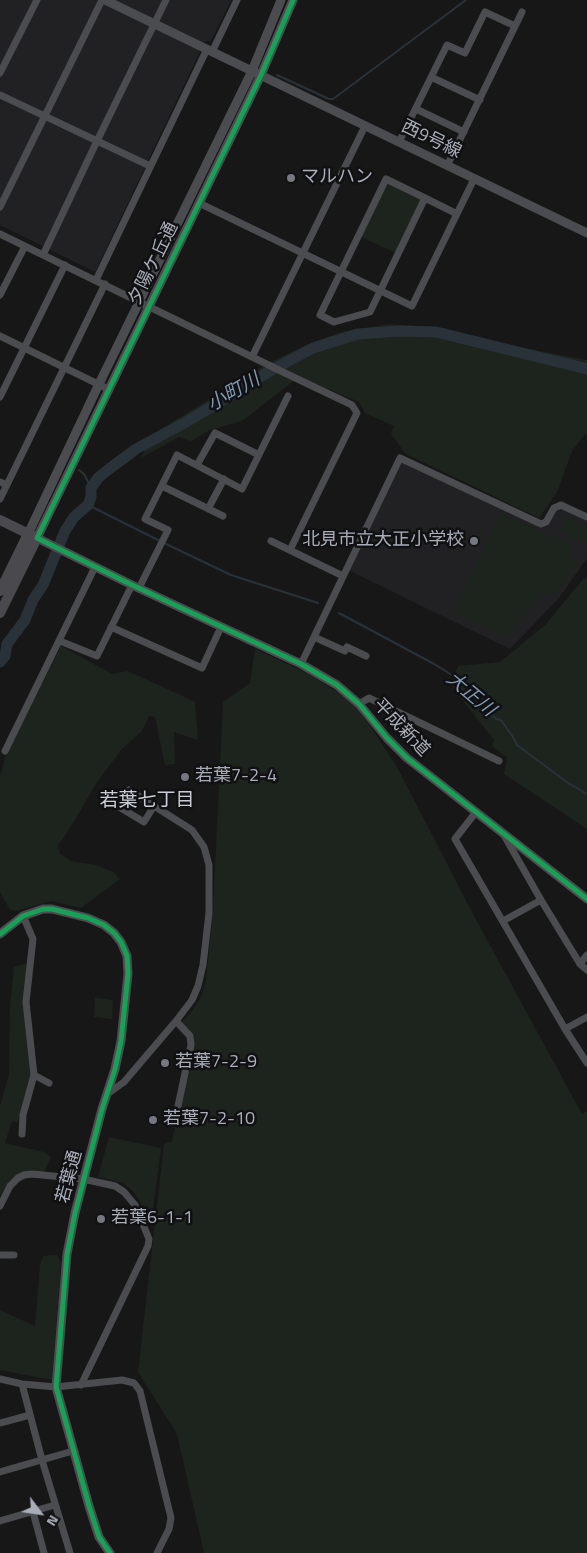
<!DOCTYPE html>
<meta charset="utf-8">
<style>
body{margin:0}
#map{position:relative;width:587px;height:1553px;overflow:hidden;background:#171717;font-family:"Titillium Web",sans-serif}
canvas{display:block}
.north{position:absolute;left:15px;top:1488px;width:50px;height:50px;-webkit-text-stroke:4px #111113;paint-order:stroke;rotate:121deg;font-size:14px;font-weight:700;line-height:20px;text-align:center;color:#a8adb8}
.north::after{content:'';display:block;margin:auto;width:18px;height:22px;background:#a8adb8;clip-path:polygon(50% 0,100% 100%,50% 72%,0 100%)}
</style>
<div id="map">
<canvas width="587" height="1553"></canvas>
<div class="north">N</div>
</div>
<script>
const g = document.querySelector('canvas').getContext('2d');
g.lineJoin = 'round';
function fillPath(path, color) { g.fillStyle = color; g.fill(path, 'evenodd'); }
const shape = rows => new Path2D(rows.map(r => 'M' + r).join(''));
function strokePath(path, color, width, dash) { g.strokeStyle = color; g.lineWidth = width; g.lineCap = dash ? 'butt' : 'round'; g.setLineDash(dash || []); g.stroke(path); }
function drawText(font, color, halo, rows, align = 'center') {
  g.font = font + ' "Titillium Web","Noto Sans JP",sans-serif'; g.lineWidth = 5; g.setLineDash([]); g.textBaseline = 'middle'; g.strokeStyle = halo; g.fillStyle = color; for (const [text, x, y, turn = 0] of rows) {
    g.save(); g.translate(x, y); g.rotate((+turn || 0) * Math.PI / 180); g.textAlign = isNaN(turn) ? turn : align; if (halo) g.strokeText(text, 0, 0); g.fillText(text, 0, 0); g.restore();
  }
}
const built = shape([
 [0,0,231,0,211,41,205,41,95,272,0,225],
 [400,458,541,524,561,505,587,517,587,558,585,561,559,598,510,649,346,569]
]);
const green = shape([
 [390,183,419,198,421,202,396,253,361,237,386,184],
 [388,324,444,328,518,347,587,360,587,435,585,434,572,451,557,492,539,518,406,454,391,434,394,426,365,413,359,402,299,377,242,421,210,430,191,441,179,437,141,458,153,434,268,363,304,346,341,332],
 [501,513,569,544,576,565,558,591,541,596,507,637,453,613],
 [565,517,587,528,587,546,559,531],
 [584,578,587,579,587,829,504,774,507,758,492,746,494,740,450,684,458,666,500,662,546,624],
 [61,646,112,674,128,671,195,702,198,740,174,732,175,764,165,765,155,717,149,716,142,731,122,749,97,782,75,820,58,846,60,854,71,861,96,865,113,872,120,879,81,908,51,901,17,911,10,910,0,892,0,776,6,755],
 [255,649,307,673,356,704,397,767,473,914,582,1114,587,1111,587,1553,204,1553,177,1434,138,1372,164,1144,172,1141,194,1037,182,1022,192,1011,201,997,206,980,213,911,223,702,250,683],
 [27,963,33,1076,25,1102,17,1123,12,1121,5,1143,44,1152,51,1157,43,1174,32,1172,20,1173,9,1182,0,1196,0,1106,9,1074,10,1006,14,967],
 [95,998,113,1000,112,1019,94,1017],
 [109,1137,161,1148,151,1224,140,1201,132,1190,123,1183,98,1177],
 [57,1255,61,1263,52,1380,0,1370,0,1310,35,1326,40,1265,43,1256]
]);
const stream = shape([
 [277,75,329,99,333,99,466,0],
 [79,470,84,474,91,488],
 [88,505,160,541],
 [164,543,231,575,318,603],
 [339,613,436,665,461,681,480,700,491,714,496,719,501,720,513,737,517,745,568,783,587,794]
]);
const river = shape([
 [0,662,5,656,7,644,25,620,33,600,43,585,65,531,74,517,88,505,91,497,91,488,98,478,109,469,136,449,188,421,270,371,313,348,358,334,399,331,436,332,587,369]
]);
const minor = shape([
 [212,52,237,0],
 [0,73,37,0],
 [431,77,480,100],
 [0,95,150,166],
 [416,109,464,132],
 [399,142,447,45,465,53,485,12,515,26],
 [447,166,522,12],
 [425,198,370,312,334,322,320,315,386,179,425,198,457,214],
 [199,203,412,306,474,179],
 [0,207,102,0],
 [0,234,285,373,352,405,357,413,290,550],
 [43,255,97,141,166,0],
 [96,280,207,49],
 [0,295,25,246],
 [0,336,108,389],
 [252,357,365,126],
 [0,397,65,265],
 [197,465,215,433,259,455],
 [0,482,7,485],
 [162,486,223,516],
 [0,499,105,284],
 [208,509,224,479],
 [271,541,343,576],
 [139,588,168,530,145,519,177,455,242,489,288,396],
 [111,627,202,668,221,627],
 [314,637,345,651,347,647,366,656],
 [60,641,97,656,132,585],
 [301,664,400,458,541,524,546,522,554,508,561,505,587,517],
 [359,704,369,698,499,761],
 [5,751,95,567],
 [129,790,154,806,144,822,119,807,129,790],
 [476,812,455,839,565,1029,587,1063],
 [505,837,541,900,580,964,587,970],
 [503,921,541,900],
 [580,964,587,955],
 [176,1021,190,1036,191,1045,178,1106],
 [565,1029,587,1017],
 [34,1075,49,1083],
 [106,1095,124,1082,176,1021,192,1000,198,986,203,965,209,913,209,865,204,847,192,830,154,806],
 [22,1134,23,1115,34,1075,26,1002,33,939,23,916],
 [0,1206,10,1186,18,1178,24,1175,32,1174,83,1179,115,1186,124,1192,135,1205,149,1239,148,1246,81,1385],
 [0,1255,14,1255],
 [0,1379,22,1384,56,1387,122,1380,134,1383,140,1391,171,1518,169,1529,157,1553],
 [22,1384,42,1460,70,1553],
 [0,1423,30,1415],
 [0,1472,73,1451],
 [33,1512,44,1553],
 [0,1521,55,1505]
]);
const tertiary = shape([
 [105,0,587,233],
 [293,0,261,75,37,538,132,585,301,664,337,685,359,704,387,738,407,758,587,899],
 [28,534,99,384,252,71,281,0],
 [0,934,23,916,43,909,52,909,88,918,104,925,114,933,121,942,127,956,128,974,121,1041,115,1069,102,1109,75,1213,67,1254,56,1387,89,1506,99,1537,110,1553]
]);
const secondary = shape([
 [0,520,37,538,0,613],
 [0,591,28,534]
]);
const cycleway = shape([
 [293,0,261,75,37,538,132,585,301,664,337,685,359,704,387,738,407,758,587,899],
 [0,934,23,916,43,909,52,909,88,918,104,925,114,933,121,942,127,956,128,974,121,1041,115,1069,102,1109,75,1213,67,1254,56,1387,89,1506,99,1537,110,1553]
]);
const markers = [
 [291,178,5,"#757880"],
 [474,541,5,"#757880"],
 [185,777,5,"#757880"],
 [165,1063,5,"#757880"],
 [153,1120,5,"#757880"],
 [101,1219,5,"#757880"]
];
const streetNames = [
 ["西9号線",431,140,26],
 ["夕陽ケ丘通",154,264,-64],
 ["平成新道",401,728,46],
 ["若葉通",70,1177,-75]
];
const poiNames = [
 ["マルハン",301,178],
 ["北見市立大正小学校",464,541,"right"],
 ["若葉7-2-4",195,777],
 ["若葉7-2-9",175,1063],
 ["若葉7-2-10",163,1120],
 ["若葉6-1-1",111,1219]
];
const waterNames = [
 ["小町川",234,393,-30],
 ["大正川",470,695,40]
];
const neighbourhoodNames = [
 ["若葉七丁目",147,801]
];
fillPath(built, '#212123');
fillPath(green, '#1d241e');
strokePath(stream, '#2a3239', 2);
strokePath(river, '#2a3239', 11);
strokePath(minor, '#4b4c50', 7);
strokePath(tertiary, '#4b4c50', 9);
strokePath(secondary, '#4a4a4e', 10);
strokePath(cycleway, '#1a9f57', 5);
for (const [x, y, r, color] of markers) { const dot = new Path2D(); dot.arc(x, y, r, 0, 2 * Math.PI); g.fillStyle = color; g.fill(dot); strokePath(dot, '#111113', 2); }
drawText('18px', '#a8adb8', '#111113', streetNames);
drawText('18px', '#a8adb8', '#111113', poiNames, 'left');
drawText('italic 19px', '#7f9bb3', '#111113', waterNames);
drawText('19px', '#c9ccd4', '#111113', neighbourhoodNames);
</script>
